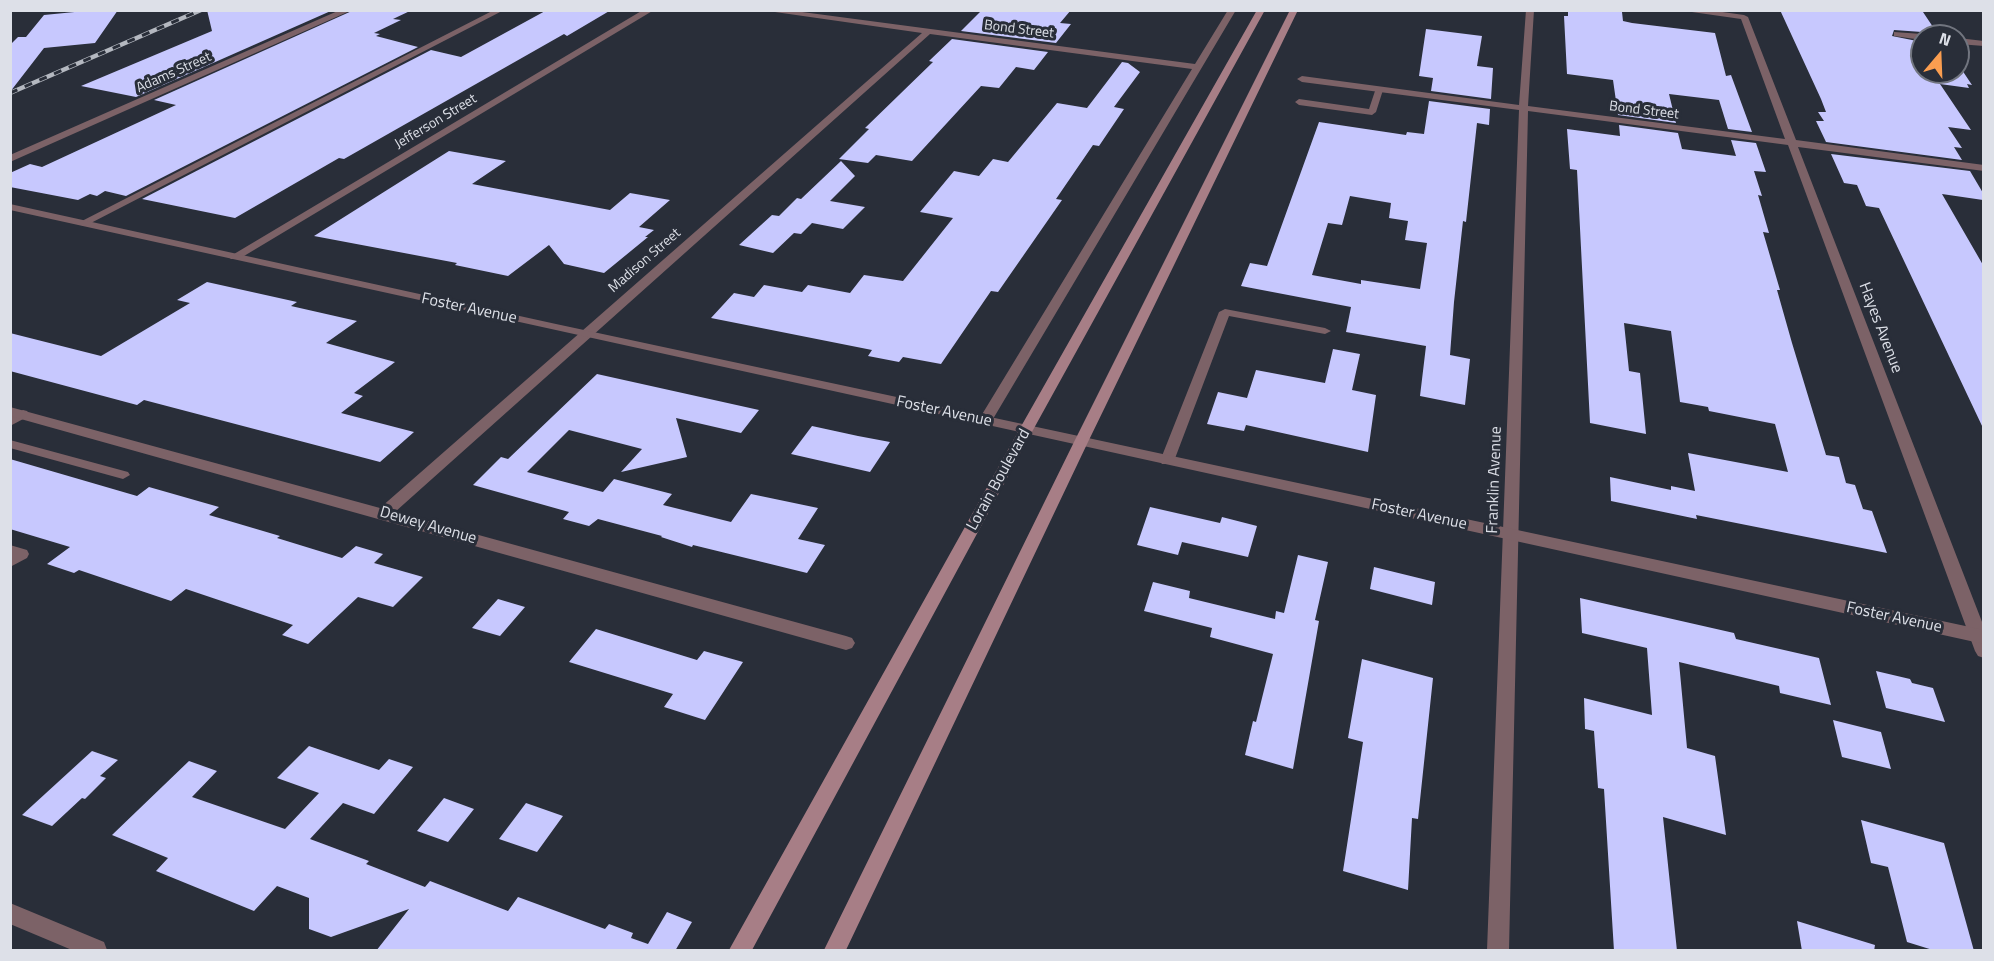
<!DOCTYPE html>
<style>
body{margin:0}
#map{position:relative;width:1994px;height:961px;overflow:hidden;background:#292e39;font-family:"Titillium Web",sans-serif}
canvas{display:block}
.frame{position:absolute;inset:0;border:12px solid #dde0e8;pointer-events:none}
.north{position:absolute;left:1910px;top:24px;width:60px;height:60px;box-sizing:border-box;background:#292e39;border:2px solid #71757f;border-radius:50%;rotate:19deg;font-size:16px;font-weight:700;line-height:24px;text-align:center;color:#dde0e8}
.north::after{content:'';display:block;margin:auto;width:21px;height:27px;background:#fb9e50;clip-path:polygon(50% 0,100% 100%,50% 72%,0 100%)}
</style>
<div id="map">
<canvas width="1994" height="961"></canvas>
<div class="frame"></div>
<div class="north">N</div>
</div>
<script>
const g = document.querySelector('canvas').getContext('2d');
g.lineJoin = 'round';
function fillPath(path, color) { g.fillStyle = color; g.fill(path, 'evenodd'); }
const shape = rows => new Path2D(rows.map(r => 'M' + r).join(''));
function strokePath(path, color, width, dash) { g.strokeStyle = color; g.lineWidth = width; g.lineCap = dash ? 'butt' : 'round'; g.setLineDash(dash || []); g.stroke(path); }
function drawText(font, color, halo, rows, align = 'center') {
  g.font = font + ' "Titillium Web",sans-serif'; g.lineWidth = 6; g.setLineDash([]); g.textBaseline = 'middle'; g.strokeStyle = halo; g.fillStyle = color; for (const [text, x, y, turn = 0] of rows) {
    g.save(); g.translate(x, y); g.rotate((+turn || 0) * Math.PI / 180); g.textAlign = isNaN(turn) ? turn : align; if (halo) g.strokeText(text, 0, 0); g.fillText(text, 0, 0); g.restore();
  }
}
const building = shape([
 [95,10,118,10,95,43,44,48,10,92,10,45,18,37,26,37,44,15],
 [207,10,333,10,136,97,81,86,212,31],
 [354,10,412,10,393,19,401,20,374,33,380,34,376,36,418,47,126,196,105,191,97,196,90,194,78,200,10,187,10,173,30,164,42,167,176,105,154,100],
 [547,10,611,10,567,36,564,34,344,159,339,158,235,218,142,199,431,50,461,57],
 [982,10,1071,10,1060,23,1071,24,1056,43,961,31],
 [1568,10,1622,12,1623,21,1632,23,1715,33,1726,76,1731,75,1752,132,1728,129,1719,100,1669,94,1676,123,1618,115,1613,80,1567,74,1564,16,1568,16],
 [1780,10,1923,12,1939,36,1927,36,1922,32,1894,30,1892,36,1922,42,1922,72,1958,72,1958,64,1972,85,1967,84,1969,88,1940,84,1971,130,1948,127,1962,148,1954,147,1962,160,1826,142,1816,121,1824,121,1818,112,1826,112,1821,99],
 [1426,29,1482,36,1477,66,1493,68,1491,99,1431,91,1433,78,1419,76],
 [952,39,1048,52,1034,70,1016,67,999,88,981,86,912,161,876,155,868,163,839,159,869,129,865,128,933,62,929,61],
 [1122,62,1128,63,1140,72,1114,107,1124,109,1099,146,1093,145,1056,199,1062,200,998,292,991,291,941,364,903,357,899,362,868,356,872,350,711,318,734,293,754,297,764,285,802,292,808,285,850,293,864,275,903,281,953,218,920,212,954,171,979,176,993,159,1008,162,1057,103,1087,108],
 [1429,101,1490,109,1489,125,1477,123,1466,222,1463,221,1454,302,1450,355,1470,359,1465,405,1420,396,1426,346,1346,332,1351,307,1241,286,1250,263,1267,266,1319,122,1406,135,1407,132,1424,134],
 [1350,196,1391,203,1389,218,1408,221,1405,240,1427,243,1420,289,1361,280,1361,284,1312,275,1328,223,1342,225],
 [1619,125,1678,133,1682,149,1736,156,1731,140,1756,143,1766,172,1754,171,1762,196,1758,195,1769,233,1763,232,1780,290,1777,290,1792,343,1826,455,1839,457,1846,483,1855,485,1863,509,1872,511,1887,553,1696,515,1697,519,1611,501,1610,477,1671,490,1671,486,1695,491,1688,453,1788,472,1775,424,1709,411,1708,407,1680,402,1671,331,1624,323,1629,371,1640,373,1646,434,1590,423,1577,170,1570,169,1567,129,1620,136],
 [449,151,506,161,472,184,610,210,630,193,670,200,639,227,654,230,645,237,648,237,604,273,564,264,549,245,508,276,455,265,457,263,314,236],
 [1831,154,1970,171,1983,193,1983,200,1942,194,1983,265,1983,428,1879,208,1866,206,1857,185,1844,183],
 [841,161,855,176,830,201,865,207,843,229,812,223,801,234,794,233,773,253,739,245,772,215,779,216,797,198,801,199],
 [207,282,297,302,291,306,357,321,326,343,395,362,354,393,363,396,341,413,414,432,380,462,144,400,137,405,10,371,10,333,101,356,190,303,177,300],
 [1333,349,1360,354,1352,390,1376,395,1368,452,1246,425,1244,431,1207,424,1218,392,1247,398,1256,370,1325,383],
 [597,374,759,410,741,433,676,418,687,457,621,472,642,449,569,430,527,472,603,492,614,479,672,494,663,505,731,522,751,494,818,508,798,539,825,545,807,573,693,545,692,547,661,537,662,536,598,519,589,526,563,519,569,512,473,485,501,457,508,459],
 [812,426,858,436,890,442,870,472,791,454],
 [10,459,137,496,149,487,219,507,209,515,280,536,277,538,342,558,356,546,383,554,374,563,423,577,393,607,358,597,308,644,282,635,293,625,186,589,171,601,79,570,74,573,47,564,70,547,10,529],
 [1150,507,1220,523,1222,517,1257,526,1248,557,1182,542,1178,555,1137,545],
 [1298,555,1328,562,1315,620,1319,621,1293,769,1245,755,1253,721,1256,722,1273,654,1210,637,1212,628,1144,611,1153,582,1190,591,1189,598,1275,619,1276,611,1284,613],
 [1374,567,1435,582,1432,605,1370,589],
 [1580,598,1734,633,1736,639,1819,658,1831,705,1780,693,1779,686,1679,662,1687,748,1715,756,1726,835,1663,817,1677,951,1614,951,1604,789,1598,788,1594,731,1585,729,1584,698,1652,715,1647,648,1582,633],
 [498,599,525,607,500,636,472,628],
 [596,629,697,660,704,651,743,662,705,720,664,707,673,694,569,662],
 [1362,659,1433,678,1418,819,1412,818,1408,890,1343,871,1363,742,1348,738],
 [1876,671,1910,679,1912,683,1933,688,1945,722,1886,708],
 [1833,720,1881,732,1891,769,1842,757],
 [309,746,379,770,389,759,413,767,374,814,343,803,310,839,369,861,366,864,425,887,430,881,508,911,518,897,605,929,609,924,633,933,631,938,648,944,667,912,692,922,675,951,376,951,409,909,331,937,309,929,309,898,277,886,254,911,156,871,168,858,112,835,189,761,217,771,192,797,285,829,319,793,277,778],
 [92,751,118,760,100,776,106,778,85,799,82,798,52,826,22,815],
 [444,798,474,809,448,842,417,831],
 [526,803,563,816,537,852,499,839],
 [1861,820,1944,843,1974,951,1936,951,1907,942,1888,867,1871,863],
 [1797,921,1875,945,1874,951,1802,951]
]);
const service = shape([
 [494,10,504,10,87,225,83,226,78,223,494,10],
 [1376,88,1383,90,1376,112,1372,115,1299,105,1295,102,1299,99,1369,109,1376,88],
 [1225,309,1325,328,1331,331,1325,334,1229,316,1174,461,1172,464,1162,464,1160,461,1219,312,1225,309],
 [23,410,27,411,29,414,27,417,10,426,10,416,23,410],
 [10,440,128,472,130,475,123,479,10,448,10,440],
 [10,545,27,550,29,554,27,558,10,567,10,545]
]);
const minor = shape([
 [340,10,352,10,10,162,10,155,340,10],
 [643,10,654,10,239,259,231,259,229,257,643,10],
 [761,10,787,10,1195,64,1228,10,1236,10,990,424,985,425,978,421,1192,69,930,34,395,512,846,636,852,638,855,643,852,648,846,650,10,416,10,407,380,508,922,33,761,10],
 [1526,10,1534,10,1528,106,1785,139,1741,19,1678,10,1708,10,1744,15,1748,17,1796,140,1984,165,1984,171,1798,147,1984,627,1984,658,1978,656,1975,651,1788,145,1528,111,1509,950,1487,950,1519,110,1302,82,1297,79,1302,76,1519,105,1526,10],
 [1894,32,1922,34,1925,36,1922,36,1922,40,1894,36,1894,32],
 [1958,38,1984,41,1984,46,1958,44,1958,38],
 [10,903,104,942,107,950,72,950,10,924,10,903]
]);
const tertiary = shape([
 [10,204,556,324,1984,630,1984,644,10,210,10,204]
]);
const secondary = shape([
 [1257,10,1265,10,1033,430,752,950,729,950,1019,430,1257,10],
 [1290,10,1298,10,1088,442,846,950,824,950,1074,442,1290,10]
]);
const rail = shape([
 [10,93,201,10]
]);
const farStreetnames = [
 ["Bond Street",1019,30,7],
 ["Adams Street",174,73,-24],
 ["Bond Street",1644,111,7],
 ["Jefferson Street",436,122,-31],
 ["Madison Street",645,261,-41]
];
const streetNames = [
 ["Foster Avenue",469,309,12],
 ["Hayes Avenue",1880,328,69],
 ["Foster Avenue",944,412,12],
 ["Lorain Boulevard",999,480,-61],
 ["Franklin Avenue",1495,480,-88],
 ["Foster Avenue",1419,515,12],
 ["Dewey Avenue",428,526,16],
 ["Foster Avenue",1894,618,12]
];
fillPath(building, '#c7c8fe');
fillPath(service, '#7c6267');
fillPath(minor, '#7c6267');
fillPath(tertiary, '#7c6267');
fillPath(secondary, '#a77e86');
strokePath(rail, '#b4b8c0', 4.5);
strokePath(rail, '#292e39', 3, [8]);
drawText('14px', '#dde0e8', '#292e39', farStreetnames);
drawText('16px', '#dde0e8', '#292e39', streetNames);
</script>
